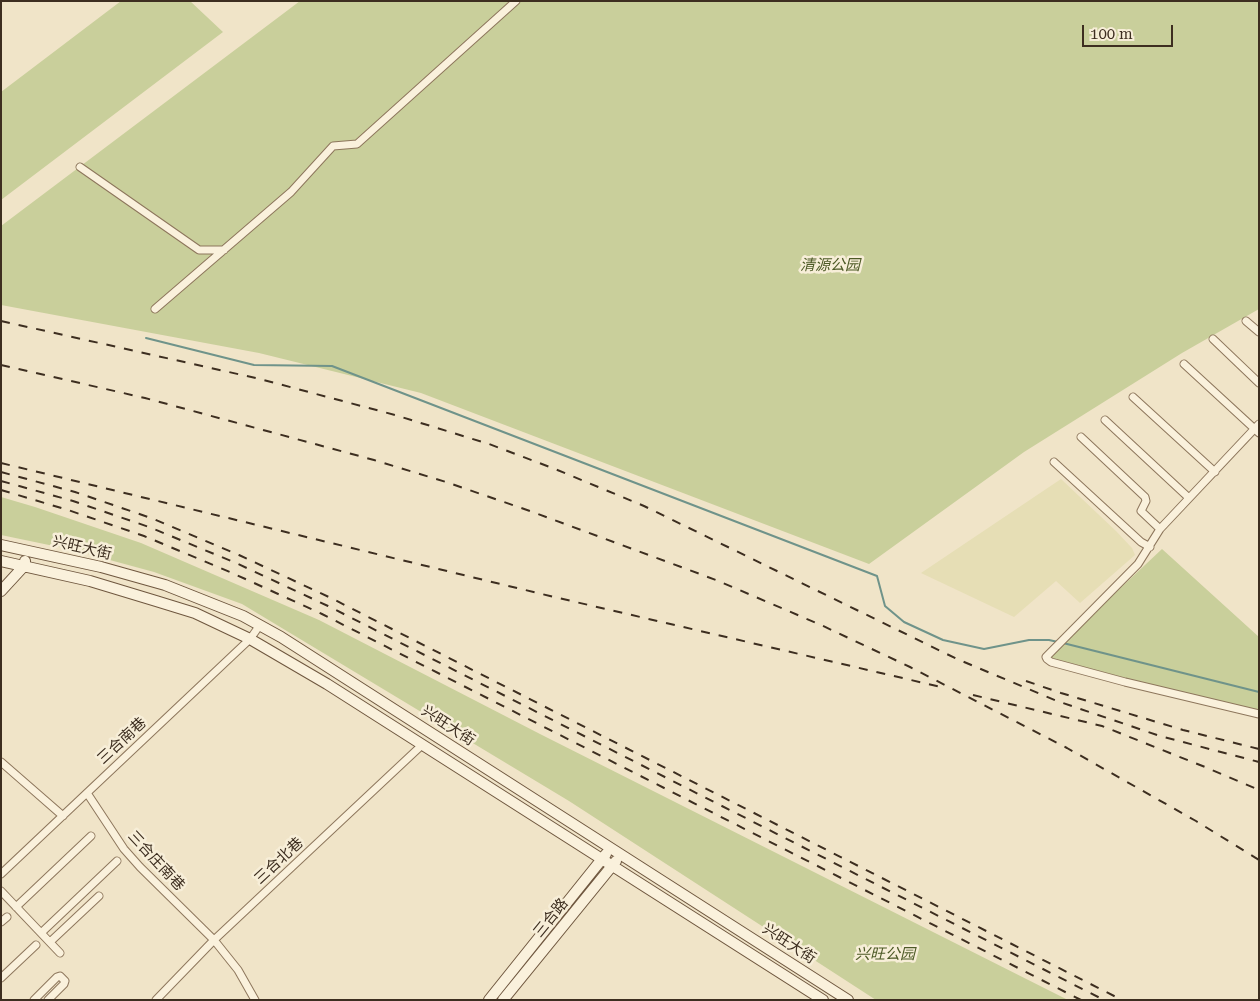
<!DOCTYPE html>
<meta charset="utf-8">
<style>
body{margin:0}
#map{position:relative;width:1260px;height:1001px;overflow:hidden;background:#f0e4c8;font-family:"Roboto Serif",serif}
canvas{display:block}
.frame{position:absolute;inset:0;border:2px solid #3d2e20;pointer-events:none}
.scale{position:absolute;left:1082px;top:25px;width:91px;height:22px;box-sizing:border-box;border:2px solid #3d2e20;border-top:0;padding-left:6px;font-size:15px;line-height:18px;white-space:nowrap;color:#3d2e20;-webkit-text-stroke:4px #f7eed8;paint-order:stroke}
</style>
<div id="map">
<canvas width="1260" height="1001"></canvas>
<div class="frame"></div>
<div class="scale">100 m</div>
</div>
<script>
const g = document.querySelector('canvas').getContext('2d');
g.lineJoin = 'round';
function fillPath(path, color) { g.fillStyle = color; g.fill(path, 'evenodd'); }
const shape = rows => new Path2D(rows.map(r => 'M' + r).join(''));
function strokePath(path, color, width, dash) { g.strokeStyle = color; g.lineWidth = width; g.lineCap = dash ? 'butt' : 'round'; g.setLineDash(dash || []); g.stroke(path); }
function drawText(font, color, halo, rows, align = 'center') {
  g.font = font + ' "Roboto Serif","Noto Sans SC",serif'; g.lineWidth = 5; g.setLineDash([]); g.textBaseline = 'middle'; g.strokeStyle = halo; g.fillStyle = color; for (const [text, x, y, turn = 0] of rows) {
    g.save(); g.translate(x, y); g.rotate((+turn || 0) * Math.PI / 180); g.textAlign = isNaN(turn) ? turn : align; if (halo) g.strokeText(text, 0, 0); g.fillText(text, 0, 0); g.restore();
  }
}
const farmland = shape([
 [1061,479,1116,531,1132,548,1135,555,1080,603,1056,581,1014,617,921,573]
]);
const green = shape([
 [121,1,190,1,223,32,1,200,1,92],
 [300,1,1259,1,1259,309,1182,353,1024,452,869,564,421,393,259,353,1,305,1,226],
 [1,497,35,507,141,543,319,620,540,734,1068,1000,876,1000,569,801,242,604,154,572,73,550,1,535],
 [1162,549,1259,637,1259,714,1047,657]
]);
const stream = shape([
 [146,338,254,365,332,366,877,576,885,606,904,622,943,640,984,649,1029,640,1049,640,1058,642],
 [1063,643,1259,692]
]);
const street = shape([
 [80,167,199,250,224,250],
 [155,309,291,192,333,146,357,144,516,1],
 [1246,321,1259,332],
 [1213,339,1259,383],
 [1184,364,1259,433],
 [1133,397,1215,472],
 [1105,420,1189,498],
 [1259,424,1160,529,1138,564,1046,657,1047,659,1051,662,1125,682,1259,714],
 [1081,437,1145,497,1146,501,1141,511,1160,529],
 [1054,462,1141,542,1150,547],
 [1,762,63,816],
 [87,793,124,849,140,867,214,940,238,970,255,1000],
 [1,874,250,639,260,625],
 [1,891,60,953],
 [16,907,91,836],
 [1,922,7,917],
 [41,933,117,861],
 [50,942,99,896],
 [1,978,36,945],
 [34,1000,57,977,60,976,65,981,64,984,48,1000],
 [156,1000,214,940,422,745]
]);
const secondary = shape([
 [1,545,101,567,165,585,243,616,281,637,848,1000],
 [1,561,90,581,156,601,195,613,250,639,327,684,823,1000],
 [1,591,24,566,25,561],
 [489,1000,606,854],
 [503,1000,616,861]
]);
const rail = shape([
 [1,321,260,379,395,415,489,444,555,469,644,506,957,659,1057,701,1160,736,1259,762],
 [1,365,145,398,374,460,446,482,530,511,716,580,821,625,910,667,1067,748,1196,821,1259,860],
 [1,463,550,596,941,687],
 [1,472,75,492,151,518,239,555,331,598,1122,1000],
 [1,481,73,501,149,527,236,563,328,606,1104,1000],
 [1,490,68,510,144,536,230,572,322,614,1081,1000],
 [1026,681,1061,693,1183,730,1259,749],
 [973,695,1102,726,1205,767,1259,790]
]);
const parkNames = [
 ["清源公园",830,266],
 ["兴旺公园",885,955]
];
const streetNames = [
 ["兴旺大街",82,548,13],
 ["兴旺大街",448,726,33],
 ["三合南巷",122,741,-43],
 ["三合庄南巷",156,861,47],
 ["三合北巷",279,861,-43],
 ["三合路",551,918,-51],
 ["兴旺大街",789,944,33]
];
fillPath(farmland, '#e6deb5');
fillPath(green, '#c9cf9b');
strokePath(stream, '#6f938a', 2);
strokePath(street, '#8d765c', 9);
strokePath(secondary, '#6f573f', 12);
strokePath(street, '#faf1dc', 7);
strokePath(secondary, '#faf1dc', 10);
strokePath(rail, '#3d2e20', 2, [9, 9]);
drawText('italic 15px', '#4d5a26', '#f7eed8', parkNames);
drawText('15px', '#3d2e20', '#f7eed8', streetNames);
</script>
